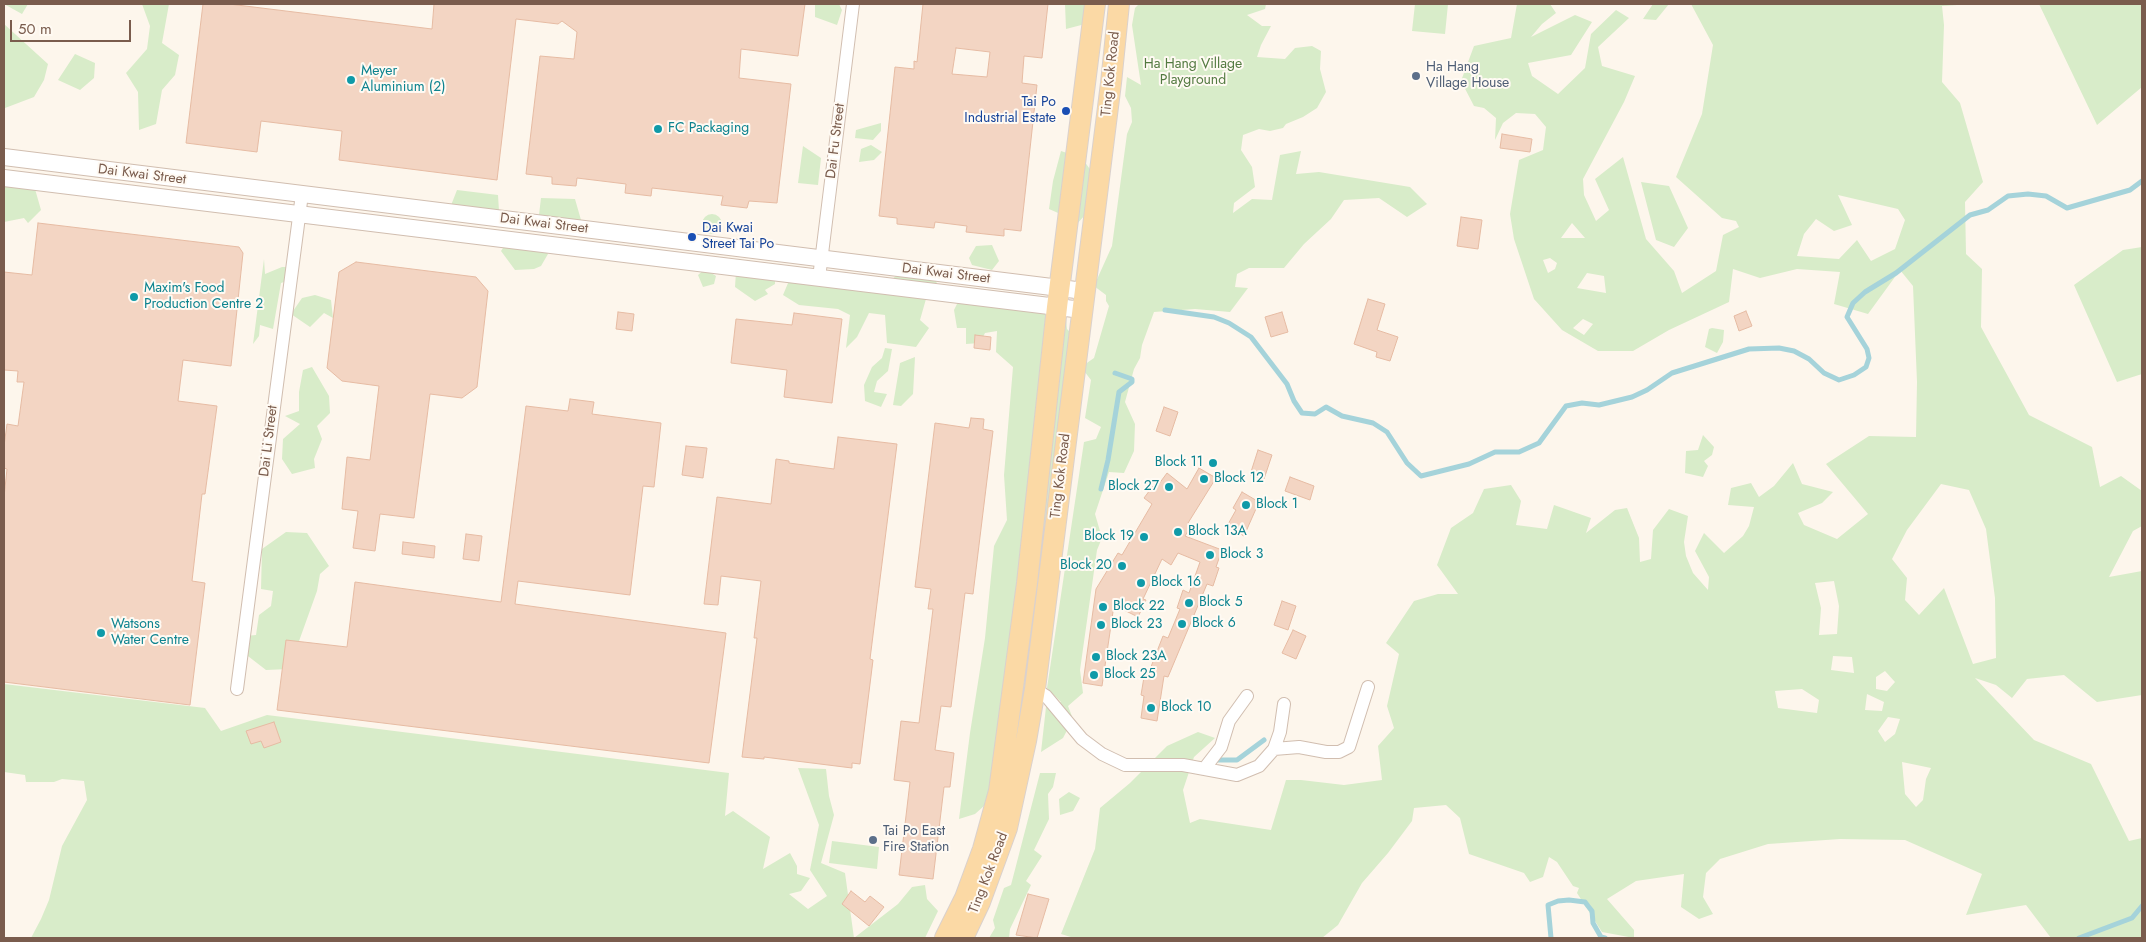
<!DOCTYPE html>
<style>
body{margin:0}
#map{position:relative;width:2146px;height:942px;overflow:hidden;background:#fdf6ec;font-family:Jost,sans-serif}
canvas{display:block}
.frame{position:absolute;inset:0;border:5px solid #7a5c4d;pointer-events:none}
.scale{position:absolute;left:10px;top:20px;width:121px;height:22px;box-sizing:border-box;border:2px solid #7a5c4d;border-top:0;padding-left:6px;font-size:15px;line-height:18px;white-space:nowrap;color:#7a5c4d;-webkit-text-stroke:4px #fffaf3;paint-order:stroke}
</style>
<div id="map">
<canvas width="2146" height="942"></canvas>
<div class="frame"></div>
<div class="scale">50 m</div>
</div>
<script>
const g = document.querySelector('canvas').getContext('2d');
g.lineJoin = 'round';
function fillPath(path, color) { g.fillStyle = color; g.fill(path, 'evenodd'); }
const shape = rows => new Path2D(rows.map(r => 'M' + r).join(''));
function strokePath(path, color, width, dash) { g.strokeStyle = color; g.lineWidth = width; g.lineCap = dash ? 'butt' : 'round'; g.setLineDash(dash || []); g.stroke(path); }
function drawText(font, color, halo, rows, align = 'center') {
  g.font = font + ' Jost,sans-serif'; g.lineWidth = 4; g.setLineDash([]); g.textBaseline = 'middle'; g.strokeStyle = halo; g.fillStyle = color; for (const [text, x, y, turn = 0] of rows) {
    g.save(); g.translate(x, y); g.rotate((+turn || 0) * Math.PI / 180); g.textAlign = isNaN(turn) ? turn : align; if (halo) g.strokeText(text, 0, 0); g.fillText(text, 0, 0); g.restore();
  }
}
const green = shape([
 [4,4,28,4,22,14],
 [142,4,169,4,162,43,179,55,175,75,162,90,156,124,139,130,138,92,126,73,147,49,150,26],
 [815,4,839,4,842,10,837,25,815,17],
 [1065,4,1092,4,1089,23,1066,29],
 [1139,4,1266,4,1265,9,1247,15,1262,26,1271,26,1261,45,1257,57,1285,59,1295,48,1312,46,1321,51,1320,69,1326,92,1317,108,1303,117,1286,124,1283,128,1270,131,1259,129,1243,135,1241,150,1252,167,1255,187,1234,203,1233,213,1252,199,1272,200,1280,155,1301,151,1296,174,1319,172,1410,187,1427,204,1407,217,1379,198,1344,200,1331,219,1304,244,1284,268,1249,268,1237,274,1235,287,1248,288,1230,312,1195,309,1154,312,1142,345,1140,358,1134,369,1125,402,1135,424,1134,451,1124,473,1109,472,1095,514,1102,538,1097,550,1080,670,1083,693,1068,706,1073,719,1063,738,1041,752,1046,707,1061,702,1047,688,1084,442,1096,439,1101,427,1085,418,1091,380,1081,367,1094,358,1109,306,1106,301,1106,295,1094,286,1112,246,1127,134,1132,122,1131,108,1125,96,1127,77,1141,85,1132,25,1135,8],
 [1415,4,1448,4,1445,34,1412,31],
 [1517,4,1550,4,1556,13,1542,24,1531,37,1575,15,1592,22,1571,55,1528,63,1532,76,1558,94,1585,68,1591,34,1616,10,1629,18,1598,47,1602,66,1635,76,1624,102,1583,179,1584,195,1596,221,1609,210,1595,179,1623,157,1646,239,1674,271,1682,293,1716,271,1723,235,1739,227,1736,221,1722,218,1676,177,1702,114,1713,45,1691,4,1972,4,1942,6,1944,25,1942,82,1960,103,1983,182,1965,202,1966,254,1982,269,1981,327,2029,415,2092,447,2100,487,2121,476,2142,491,2142,526,2133,531,2109,577,2142,571,2142,695,2097,702,2064,675,2027,679,2012,698,1996,685,1975,678,2034,740,2091,764,2129,841,2142,838,2142,938,2051,938,2026,905,1966,915,1982,874,1905,840,1840,839,1768,844,1720,859,1706,873,1703,897,1713,914,1699,919,1681,907,1684,874,1636,881,1607,899,1634,930,1634,938,1602,932,1577,893,1579,888,1573,886,1557,862,1549,857,1543,877,1530,882,1524,873,1469,854,1460,818,1446,805,1414,808,1412,821,1388,853,1362,883,1338,925,1322,938,1074,938,1061,934,1095,849,1100,808,1130,783,1167,746,1198,732,1215,738,1194,757,1183,790,1190,823,1200,819,1271,830,1286,780,1301,780,1344,785,1382,780,1378,746,1394,728,1387,706,1399,654,1386,643,1414,601,1438,594,1458,594,1437,565,1451,528,1473,513,1484,489,1511,485,1521,501,1516,525,1547,529,1554,505,1591,518,1586,533,1615,510,1627,508,1639,538,1640,562,1651,559,1653,530,1669,509,1688,516,1684,542,1686,556,1693,573,1708,590,1709,577,1695,551,1704,533,1724,553,1743,536,1749,526,1754,507,1728,505,1731,488,1751,483,1759,497,1774,486,1793,463,1802,484,1833,492,1822,503,1798,513,1804,525,1837,539,1868,514,1826,464,1869,436,1916,437,1917,382,1913,286,1900,270,1868,314,1834,304,1840,272,1797,269,1760,278,1733,269,1729,302,1669,330,1633,351,1598,351,1562,330,1534,299,1514,239,1510,214,1519,160,1543,150,1546,127,1535,114,1516,113,1503,123,1495,140,1496,118,1484,108,1474,106,1461,81,1474,46,1511,38],
 [1838,195,1898,209,1905,220,1895,249,1871,261,1857,240,1839,259,1797,256,1804,234,1816,219,1834,231,1852,225],
 [1572,223,1585,238,1561,238],
 [1550,258,1557,263,1555,269,1548,273,1543,260],
 [1587,273,1604,276,1606,293,1577,288],
 [1583,319,1593,324,1584,335,1573,328],
 [1941,484,1969,490,1986,529,1995,598,1996,658,1973,664,1944,588,1919,615,1905,600,1907,578,1892,559,1907,530],
 [1834,581,1839,606,1837,634,1819,635,1821,608,1815,583],
 [1833,656,1852,657,1854,673,1831,670],
 [1885,671,1895,682,1887,691,1876,689,1876,677],
 [1802,689,1819,700,1817,713,1778,708,1775,691],
 [1867,694,1884,702,1882,711,1865,710],
 [1888,717,1900,719,1895,734,1885,742,1878,731],
 [1902,762,1931,768,1926,779,1923,800,1916,807,1905,794],
 [1653,4,1669,4,1656,20,1643,19],
 [2039,4,2142,4,2142,87,2097,125],
 [4,24,48,64,44,80,34,97,5,108],
 [75,54,95,63,94,78,80,90,58,80],
 [881,123,881,131,873,140,855,138,856,130],
 [871,145,882,152,874,160,859,162,861,149],
 [803,146,821,158,818,185,798,183],
 [1061,151,1082,158,1094,175,1086,214,1075,226,1065,216,1049,209,1053,181],
 [33,182,41,210,28,223,24,218,4,222,4,186],
 [1641,182,1669,186,1688,228,1674,247,1656,240],
 [457,190,498,195,499,211,448,213],
 [541,198,575,199,581,220,566,228,538,223],
 '702 224a10 10 0 1 1 20 0a10 10 0 1 1-20 0Z',
 [509,239,543,242,548,254,541,266,534,269,515,270,501,251],
 [992,245,999,261,992,270,972,265,969,258,976,246],
 [2142,247,2142,374,2117,382,2074,285,2123,250],
 [264,259,265,274,282,267,296,267,296,278,281,283,273,329,260,325,259,336,253,344],
 [705,269,716,276,714,284,703,287,698,275],
 [736,272,775,273,775,284,765,290,768,294,755,301,735,287],
 [898,274,934,277,941,292,926,299,920,320,929,328,916,347,887,343,885,315,869,313,857,337,846,348,850,315,838,309,799,305,783,295,791,276,890,281],
 [963,292,1065,310,1067,329,1081,343,1046,536,1040,560,1052,572,1039,599,1025,609,1018,637,1029,668,1036,674,1025,684,1019,734,993,798,975,814,959,819,970,733,985,638,994,546,1007,520,1004,475,1013,367,996,352,997,331,985,333,980,343,966,344,966,328,957,328,954,310],
 [315,295,331,300,333,318,324,313,310,327,291,314,302,298],
 [1712,328,1724,330,1723,342,1717,353,1705,347,1709,329],
 [885,348,892,349,888,371,877,381,874,392,887,394,881,407,865,401,864,385,872,367,882,358],
 [915,357,913,394,901,406,893,405,900,363],
 [312,367,329,396,330,413,317,426,322,439,314,459,315,468,292,474,282,459,283,439,300,424,285,416,299,411,299,392,303,370],
 [1703,435,1714,447,1712,455,1704,461,1708,466,1703,477,1685,473,1686,451,1698,450],
 [286,532,307,533,329,566,320,574,317,591,289,669,266,670,244,653,246,636,256,635,259,615,271,606,273,591,261,589,262,549],
 [4,684,205,708,221,731,267,715,729,773,725,816,733,811,770,837,763,869,790,853,797,866,797,874,810,878,801,891,789,894,808,909,827,896,810,870,819,825,798,768,826,769,829,796,834,815,821,863,845,873,854,938,898,904,912,887,925,885,927,899,938,911,925,938,31,938,41,919,49,900,62,846,87,800,84,781,62,779,54,782,26,782,25,775,4,772],
 [1040,773,1056,773,1053,787,1048,794,1049,819,1034,850,1042,856,1026,881,1031,885,1010,929,1009,938,989,938,995,928,993,920,1004,888,1011,885],
 [1069,792,1080,798,1073,811,1060,815,1059,799],
 [832,841,879,847,877,869,829,863]
]);
const stream = shape([
 [1165,310,1214,317,1229,323,1251,337,1287,384,1294,401,1302,413,1315,414,1326,407,1342,416,1373,423,1387,432,1407,463,1421,476,1469,464,1495,452,1519,452,1539,443,1566,406,1582,403,1599,405,1632,397,1647,390,1672,373,1749,349,1779,348,1794,351,1809,359,1824,373,1839,380,1854,375,1866,367,1869,358,1867,349,1847,317,1853,303,1865,292,1896,273,1970,215,1988,210,2008,196,2028,194,2046,196,2067,208,2130,190,2142,181],
 [1101,489,1108,460,1119,392,1132,382,1132,379,1115,373],
 [1213,760,1237,760,1264,740],
 [1551,938,1548,905,1558,901,1569,900,1585,902,1588,906,1592,911,1593,923,1601,937,1605,938],
 [2079,938,2132,918,2142,906]
]);
const building = shape([
 [203,4,229,4,432,29,434,4,805,4,798,56,741,49,739,78,791,84,777,203,749,201,747,208,721,205,723,196,652,188,651,196,625,193,626,184,577,178,576,186,552,184,552,177,526,174,540,56,574,59,577,32,562,21,558,24,516,19,497,180,339,160,342,131,261,121,257,152,186,143,203,4],
 [923,4,1048,4,1042,58,1024,56,1022,83,1037,85,1021,231,1004,229,1004,236,966,232,967,226,935,222,934,228,897,224,897,218,879,216,895,67,914,69,914,61,917,62,923,4],
 [956,48,990,52,987,77,952,74,956,48],
 [1502,134,1532,139,1530,152,1500,148,1502,134],
 [1461,217,1482,220,1478,249,1457,246,1461,217],
 [38,223,239,247,243,253,231,366,183,360,178,401,217,406,205,494,202,494,192,581,205,583,190,705,4,682,4,497,7,469,4,468,4,446,7,424,18,426,24,382,17,382,18,371,4,370,4,272,32,275,38,223],
 [356,262,476,277,488,291,477,387,462,398,430,394,414,518,380,514,375,551,353,548,358,511,342,509,347,457,370,460,379,386,342,381,327,368,339,272,356,262],
 [1368,299,1385,304,1377,330,1398,337,1390,361,1376,357,1377,352,1354,344,1368,299],
 [1746,311,1752,326,1739,331,1734,316,1746,311],
 [618,312,634,314,632,331,616,329,618,312],
 [1282,312,1288,332,1271,337,1265,317,1282,312],
 [794,313,842,319,832,403,784,397,787,370,731,363,736,319,792,325,794,313],
 [975,335,991,337,990,350,974,348,975,335],
 [570,399,594,402,592,414,661,423,654,487,643,486,630,595,518,581,515,604,726,633,709,763,277,710,286,640,347,647,355,582,501,602,526,406,568,411,570,399],
 [1164,407,1178,412,1170,436,1156,431,1164,407],
 [971,418,984,419,983,429,993,431,973,594,965,593,951,707,941,706,935,750,954,753,950,787,944,787,933,879,899,875,910,782,894,780,901,721,919,723,933,609,928,609,931,589,915,587,935,423,969,428,971,418],
 [838,437,897,444,870,659,873,660,860,764,852,763,852,768,764,757,764,759,742,757,757,638,754,638,761,581,721,576,718,605,704,604,717,497,771,504,776,459,789,461,789,463,834,469,838,437],
 [686,446,707,448,703,478,682,475,686,446],
 [1258,450,1272,455,1264,479,1250,475,1258,450],
 [1199,468,1216,478,1188,523,1192,525,1185,536,1222,550,1216,567,1219,568,1213,586,1207,584,1168,677,1164,676,1157,721,1141,718,1144,696,1141,695,1144,677,1147,677,1163,636,1168,638,1180,609,1177,608,1183,590,1189,593,1200,562,1178,553,1171,565,1162,559,1143,599,1146,600,1138,617,1114,605,1102,686,1083,683,1096,589,1118,553,1122,555,1152,504,1144,498,1153,486,1156,488,1167,473,1187,489,1199,468],
 [1290,477,1314,486,1310,500,1285,491,1290,477],
 [1242,492,1259,502,1244,536,1227,526,1236,510,1233,508,1242,492],
 [466,534,482,536,479,561,463,559,466,534],
 [403,542,435,546,434,558,402,554,403,542],
 [1282,601,1296,606,1288,630,1274,625,1282,601],
 [1293,630,1306,636,1296,659,1282,653,1293,630],
 [274,722,281,742,264,748,261,741,251,744,246,731,274,722],
 [851,891,865,902,870,896,884,907,869,926,842,904,851,891],
 [1028,894,1049,899,1037,938,1016,935,1028,894]
]);
const minor = shape([
 [819,278,853,4],
 [237,689,302,194],
 [1035,689,1046,696,1082,739,1102,754,1125,765,1183,765,1237,775,1259,766,1274,749,1299,747,1326,752,1339,752,1349,747,1368,687],
 [1274,749,1280,732,1284,704],
 [1204,769,1221,747,1229,721,1247,696]
]);
const tertiary = shape([
 [4,157,1084,291],
 [4,178,1082,310]
]);
const primary = shape([
 [945,938,965,898,983,849,999,791,1027,583,1057,307,1095,4],
 [963,938,980,902,1007,828,1026,741,1035,689,1111,83,1119,4]
]);
const markers = [
 [1416,76,5,"#5c6f8a"],
 [351,80,5,"#0f9aa8"],
 [1066,111,5,"#1a4fb4"],
 [658,129,5,"#0f9aa8"],
 [692,237,5,"#1a4fb4"],
 [134,297,5,"#0f9aa8"],
 [1213,463,5,"#0f9aa8"],
 [1204,479,5,"#0f9aa8"],
 [1169,487,5,"#0f9aa8"],
 [1246,505,5,"#0f9aa8"],
 [1178,532,5,"#0f9aa8"],
 [1144,537,5,"#0f9aa8"],
 [1210,555,5,"#0f9aa8"],
 [1122,566,5,"#0f9aa8"],
 [1141,583,5,"#0f9aa8"],
 [1189,603,5,"#0f9aa8"],
 [1103,607,5,"#0f9aa8"],
 [1182,624,5,"#0f9aa8"],
 [1101,625,5,"#0f9aa8"],
 [101,633,5,"#0f9aa8"],
 [1096,657,5,"#0f9aa8"],
 [1094,675,5,"#0f9aa8"],
 [1151,708,5,"#0f9aa8"],
 [873,840,5,"#5c6f8a"]
];
const parkNames = [
 ["Ha Hang Village",1193,65],
 ["Playground",1193,81]
];
const serviceNames = [
 ["Ha Hang",1426,68],
 ["Village House",1426,84],
 ["Tai Po East",883,832],
 ["Fire Station",883,848]
];
const cultureNames = [
 ["Meyer",361,72],
 ["Aluminium (2)",361,88],
 ["FC Packaging",668,129],
 ["Maxim's Food",144,289],
 ["Production Centre 2",144,305],
 ["Block 11",1203,463,"right"],
 ["Block 12",1214,479],
 ["Block 27",1159,487,"right"],
 ["Block 1",1256,505],
 ["Block 13A",1188,532],
 ["Block 19",1134,537,"right"],
 ["Block 3",1220,555],
 ["Block 20",1112,566,"right"],
 ["Block 16",1151,583],
 ["Block 5",1199,603],
 ["Block 22",1113,607],
 ["Block 6",1192,624],
 ["Watsons",111,625],
 ["Water Centre",111,641],
 ["Block 23",1111,625],
 ["Block 23A",1106,657],
 ["Block 25",1104,675],
 ["Block 10",1161,708]
];
const streetNames = [
 ["Ting Kok Road",1111,74,-84],
 ["Dai Fu Street",836,141,-83],
 ["Dai Kwai Street",142,175,7],
 ["Dai Kwai Street",544,224,7],
 ["Dai Kwai Street",946,274,7],
 ["Dai Li Street",269,441,-83],
 ["Ting Kok Road",1061,476,-83],
 ["Ting Kok Road",989,873,-69]
];
const transitNames = [
 ["Tai Po",1056,103],
 ["Industrial Estate",1056,119],
 ["Dai Kwai",702,229,"left"],
 ["Street Tai Po",702,245,"left"]
];
fillPath(green, '#d8ecc9');
strokePath(stream, '#a5d3da', 5);
fillPath(building, '#f3d5c3');
strokePath(building, '#e6bba3', 1);
strokePath(minor, '#d1beb0', 14);
strokePath(tertiary, '#d1beb0', 18);
strokePath(primary, '#dad1cd', 22);
strokePath(minor, '#fff', 12);
strokePath(tertiary, '#fff', 16);
strokePath(primary, '#fbd9a5', 20);
for (const [x, y, r, color] of markers) { const dot = new Path2D(); dot.arc(x, y, r, 0, 2 * Math.PI); g.fillStyle = color; g.fill(dot); strokePath(dot, '#fffaf3', 2); }
drawText('14px', '#537a41', '#fffaf3', parkNames);
drawText('14px', '#4e5e75', '#fffaf3', serviceNames, 'left');
drawText('14px', '#0d838f', '#fffaf3', cultureNames, 'left');
drawText('14px', '#7a5c4d', '#fffaf3', streetNames);
drawText('14px', '#164399', '#fffaf3', transitNames, 'right');
</script>
